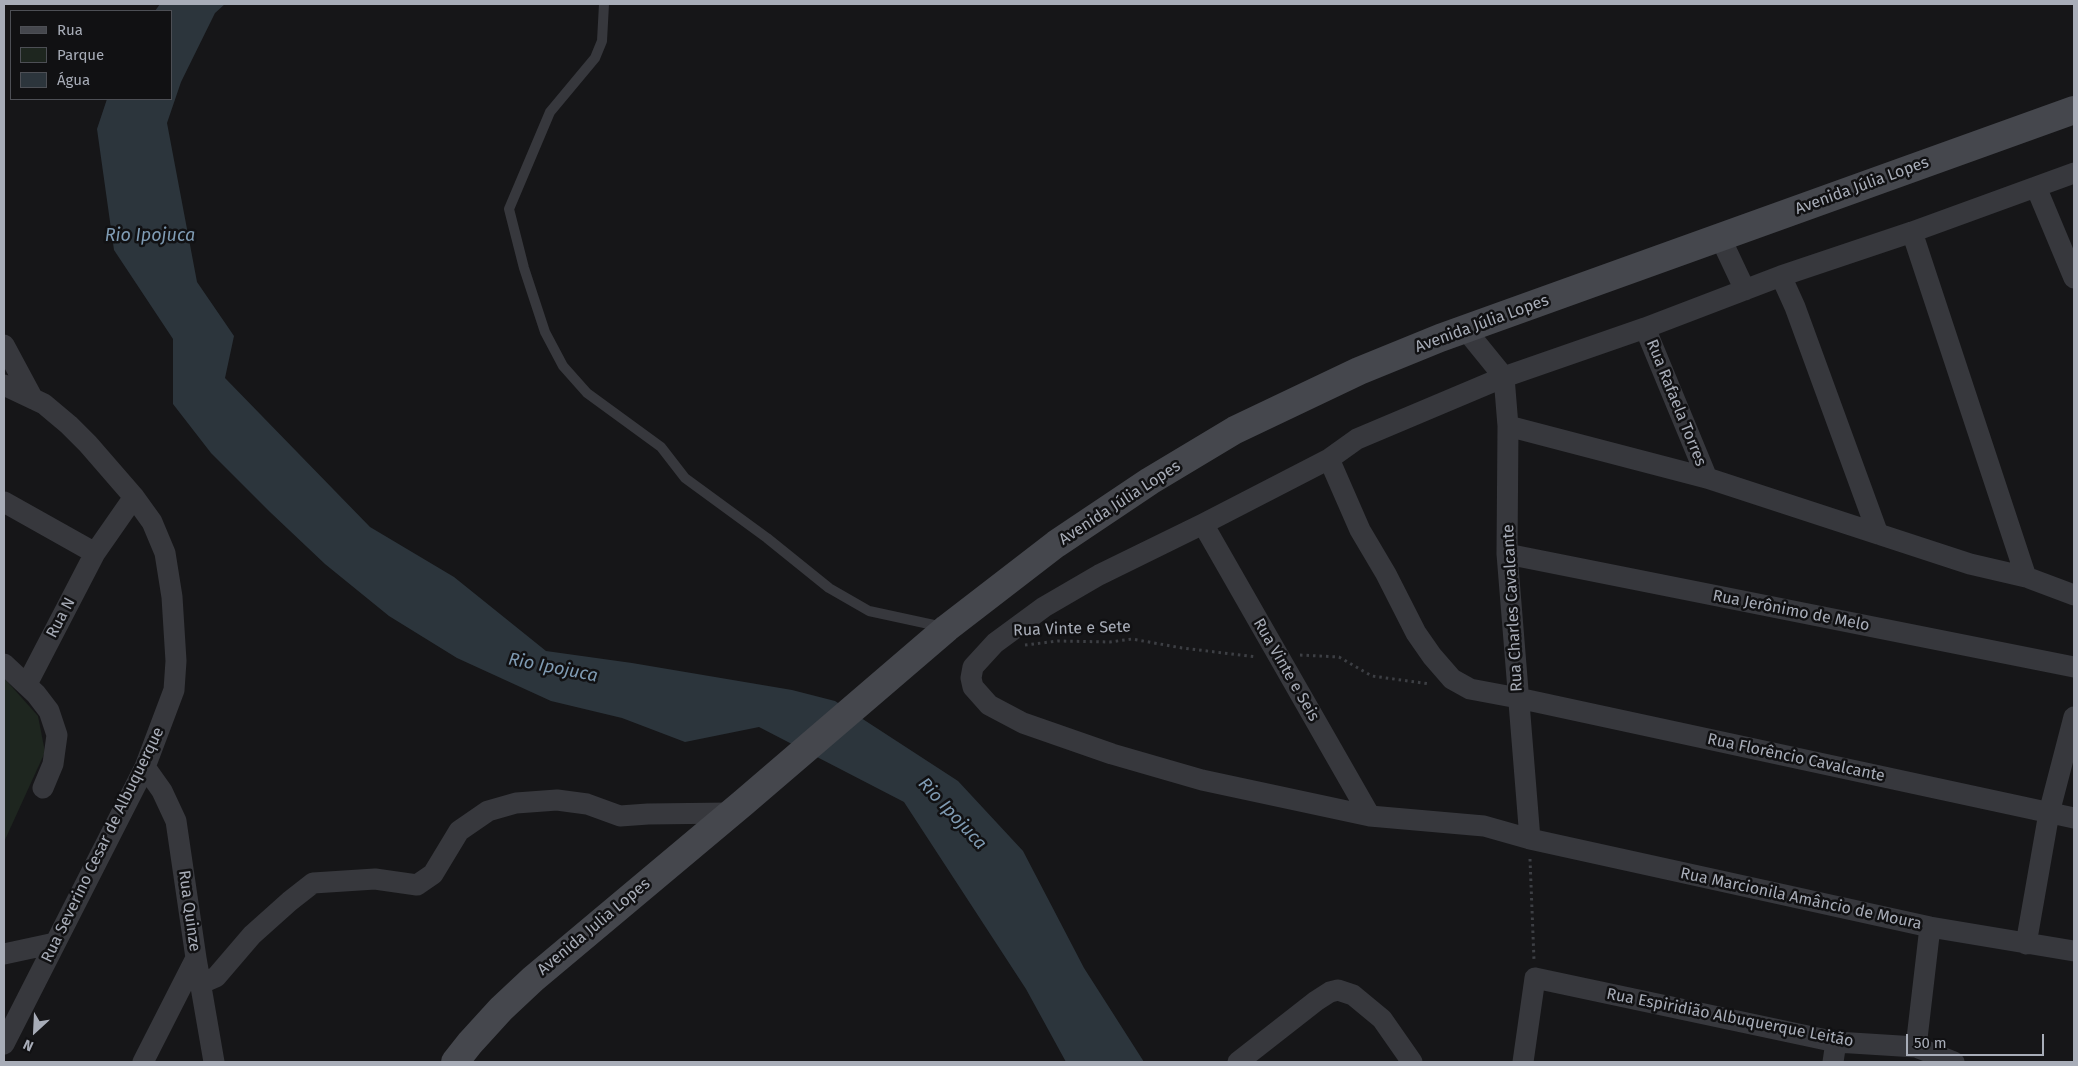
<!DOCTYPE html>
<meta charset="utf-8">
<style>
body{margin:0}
#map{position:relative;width:2078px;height:1066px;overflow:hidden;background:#161618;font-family:"Fira Sans",sans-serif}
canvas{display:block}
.frame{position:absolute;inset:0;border:5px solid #a8adb8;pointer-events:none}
.legend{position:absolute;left:10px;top:10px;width:162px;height:90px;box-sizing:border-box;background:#111113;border:1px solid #4d4f55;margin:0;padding:6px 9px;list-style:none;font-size:15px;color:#a8adb8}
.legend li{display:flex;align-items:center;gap:10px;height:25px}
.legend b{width:25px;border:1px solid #4d4f55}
.north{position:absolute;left:10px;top:1006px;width:50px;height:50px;-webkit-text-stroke:4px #111113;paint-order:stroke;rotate:205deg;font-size:14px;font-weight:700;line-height:20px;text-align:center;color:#a8adb8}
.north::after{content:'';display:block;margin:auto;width:18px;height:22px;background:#a8adb8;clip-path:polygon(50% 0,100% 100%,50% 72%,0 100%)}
.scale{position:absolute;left:1906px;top:1034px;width:138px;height:22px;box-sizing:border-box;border:2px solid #a8adb8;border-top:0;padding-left:6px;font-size:15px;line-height:18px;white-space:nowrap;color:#a8adb8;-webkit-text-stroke:4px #111113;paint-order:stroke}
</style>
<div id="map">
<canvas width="2078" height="1066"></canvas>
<div class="frame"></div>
<ul class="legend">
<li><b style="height:6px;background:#45474d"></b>Rua</li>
<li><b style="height:14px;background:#1e261f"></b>Parque</li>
<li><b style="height:14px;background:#2c353c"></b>Água</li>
</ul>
<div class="north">N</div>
<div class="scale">50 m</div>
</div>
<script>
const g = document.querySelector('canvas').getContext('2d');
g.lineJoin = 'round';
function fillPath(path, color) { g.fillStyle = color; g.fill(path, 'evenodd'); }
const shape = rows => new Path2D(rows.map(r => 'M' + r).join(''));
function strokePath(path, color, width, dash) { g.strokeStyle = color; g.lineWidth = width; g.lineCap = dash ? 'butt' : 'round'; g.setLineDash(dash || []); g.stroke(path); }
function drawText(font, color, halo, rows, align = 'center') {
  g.font = font + ' "Fira Sans",sans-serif'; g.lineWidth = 5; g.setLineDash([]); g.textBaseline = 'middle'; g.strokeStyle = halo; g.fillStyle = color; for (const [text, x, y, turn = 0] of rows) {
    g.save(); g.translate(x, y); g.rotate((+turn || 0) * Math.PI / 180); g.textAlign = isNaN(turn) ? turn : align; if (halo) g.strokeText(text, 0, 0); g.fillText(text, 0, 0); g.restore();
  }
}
const green = shape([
 [4,678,38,716,45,752,4,842]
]);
const water = shape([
 [160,4,225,4,215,13,181,82,167,123,197,282,234,336,225,378,370,527,454,577,546,651,632,663,792,690,835,701,958,781,1023,851,1084,968,1144,1062,1066,1062,1026,989,904,802,759,727,685,742,622,718,551,701,457,658,389,616,325,564,270,512,211,453,173,404,173,339,114,250,97,129,107,99,171,99,171,11,155,11]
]);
const path = shape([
 [1025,645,1058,641,1110,642,1132,639,1182,648,1257,657],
 [1300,655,1339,657,1372,676,1430,684],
 [1530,859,1534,960]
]);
const lane = shape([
 [604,4,602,41,595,58,550,112,509,209,524,268,545,332,563,366,587,393,661,447,685,478,767,538,829,588,869,611,943,627]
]);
const street = shape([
 [2074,173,1912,232,1781,276,1645,328,1504,377,1357,439,1329,459,1203,524,1099,575,1044,607,995,643,973,667,971,678,973,687,989,705,1023,723,1112,754,1202,780,1370,816,1484,826,1530,839,1930,927,2074,951],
 [2036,187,2074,278],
 [1912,232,2026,577],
 [1720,237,1745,290],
 [1781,276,1795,307,1878,534],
 [1645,328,1707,478],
 [1465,329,1504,377],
 [4,345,33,399],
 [1504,377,1508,426,1507,554,1530,839],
 [4,385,44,404,69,425,88,444,134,497,152,522,165,553,172,597,176,661,174,690,145,767,4,1044],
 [1508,426,1707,478,1970,564,2026,577,2074,595],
 [1329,459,1360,530,1386,574,1416,633,1432,656,1452,679,1470,689,1518,698,2074,818],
 [4,502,95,553],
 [1203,524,1370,816],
 [1507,554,2074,667],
 [4,664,36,694,49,711,57,735,53,764,43,788],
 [27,684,95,553,134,497],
 [145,767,162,791,176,821,196,958,214,1062],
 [2026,944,2049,813,2074,717],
 [4,954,55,943],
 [200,984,216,977,252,935,290,901,313,883,375,879,417,885,433,874,459,831,488,811,516,803,557,800,587,804,620,816,648,814,730,813],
 [1916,1047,1930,927],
 [143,1062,196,958],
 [1238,1062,1316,1001,1330,992,1338,990,1353,995,1382,1019,1412,1062],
 [1523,1062,1535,978,1836,1042,1916,1047,1954,1062],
 [1833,1062,1836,1042]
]);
const secondary = shape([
 [455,1062,470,1043,501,1009,533,979,743,803,947,628,1056,544,1150,481,1235,430,1359,371,1440,338,2074,110]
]);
const streetNames = [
 ["Avenida Júlia Lopes",1862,186,-20],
 ["Avenida Júlia Lopes",1482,324,-20],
 ["Rua Rafaela Torres",1676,403,68],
 ["Avenida Júlia Lopes",1120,503,-33],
 ["Rua Charles Cavalcante",1513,608,-93],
 ["Rua Jerônimo de Melo",1791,611,11],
 ["Rua N",61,618,-62],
 ["Rua Vinte e Sete",1072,629,-2],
 ["Rua Vinte e Seis",1286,670,60],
 ["Rua Florêncio Cavalcante",1796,758,12],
 ["Rua Severino Cesar de Albuquerque",103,845,-64],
 ["Rua Marcionila Amâncio de Moura",1801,899,12],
 ["Rua Quinze",189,911,82],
 ["Avenida Julia Lopes",594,927,-40],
 ["Rua Espiridião Albuquerque Leitão",1730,1018,11]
];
const waterNames = [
 ["Rio Ipojuca",150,236],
 ["Rio Ipojuca",553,668,11],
 ["Rio Ipojuca",952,814,47]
];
fillPath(green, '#1e261f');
fillPath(water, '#2c353c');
strokePath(path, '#3d3f44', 3, [2.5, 4]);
strokePath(lane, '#37383d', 10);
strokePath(street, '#37383d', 21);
strokePath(secondary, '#45474d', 28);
drawText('16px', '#a8adb8', '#111113', streetNames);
drawText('italic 18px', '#7f9bb3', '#111113', waterNames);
</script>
